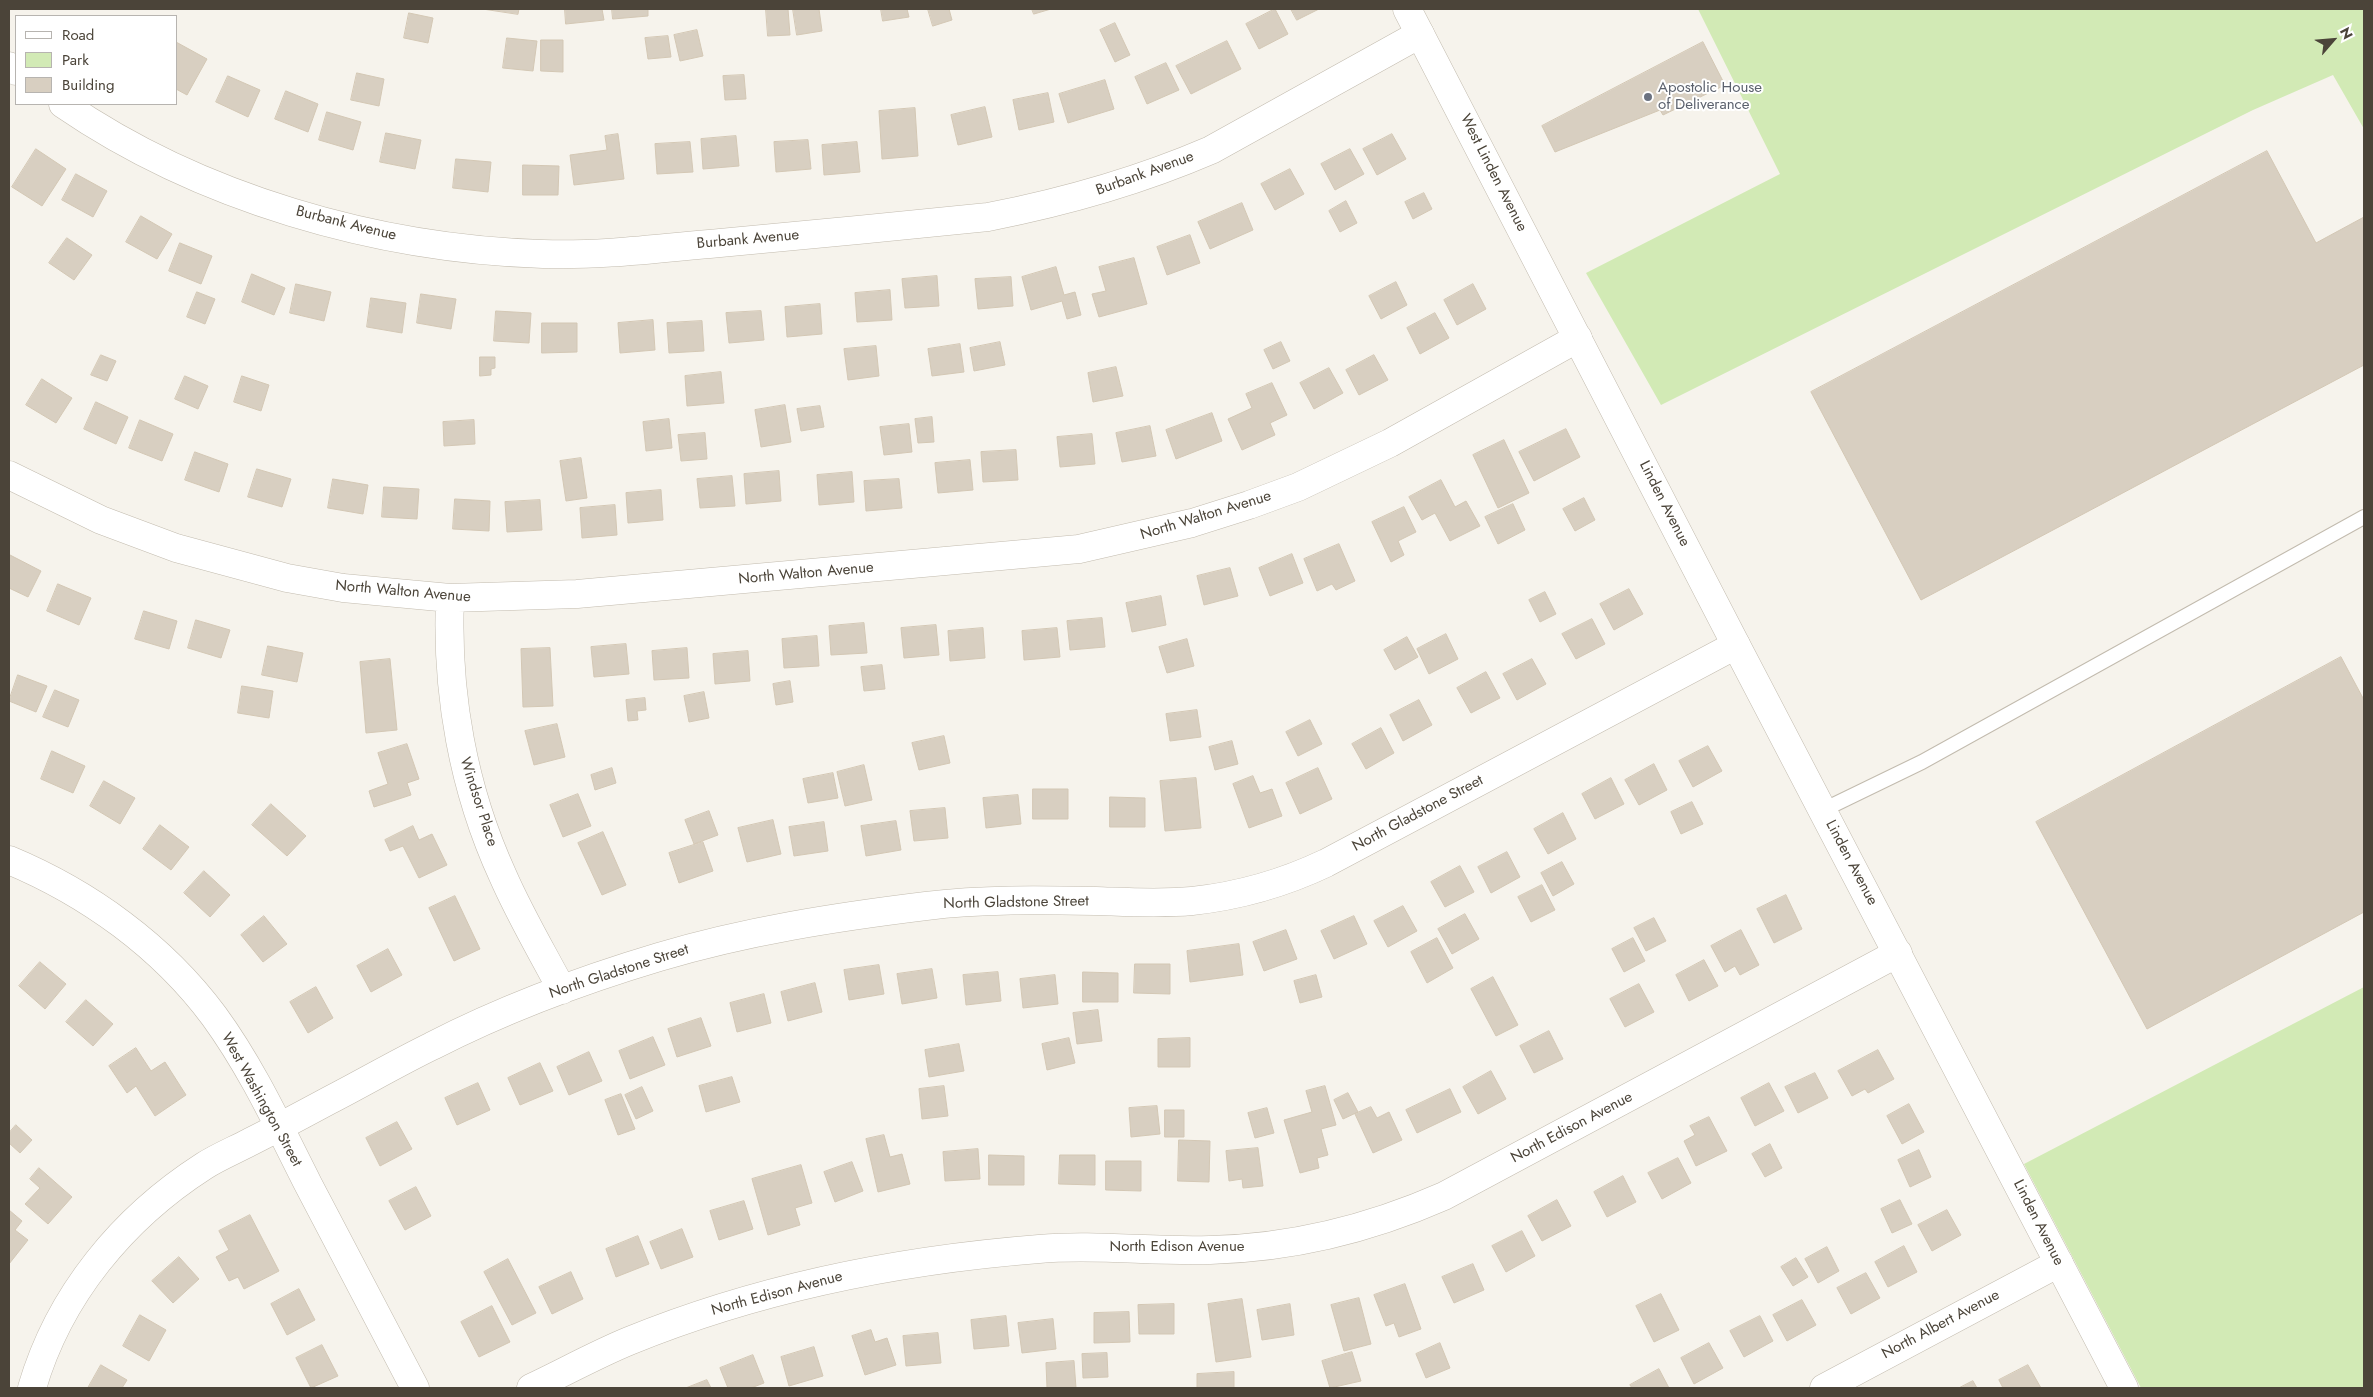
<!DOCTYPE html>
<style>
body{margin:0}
#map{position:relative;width:2373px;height:1397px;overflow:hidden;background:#f6f3ec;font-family:Jost,sans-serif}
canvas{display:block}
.frame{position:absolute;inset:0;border:10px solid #4b4439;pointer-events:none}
.legend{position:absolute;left:15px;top:15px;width:162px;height:90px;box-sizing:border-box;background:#fff;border:1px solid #b7b4b0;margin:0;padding:6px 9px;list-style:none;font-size:15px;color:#4b4439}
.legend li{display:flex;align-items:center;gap:10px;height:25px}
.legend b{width:25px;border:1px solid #b7b4b0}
.north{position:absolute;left:2308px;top:15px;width:50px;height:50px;-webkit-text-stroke:4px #fff;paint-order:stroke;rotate:63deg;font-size:14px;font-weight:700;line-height:20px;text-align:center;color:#4b4439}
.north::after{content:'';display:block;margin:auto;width:18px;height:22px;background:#4b4439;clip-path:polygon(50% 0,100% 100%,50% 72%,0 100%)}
</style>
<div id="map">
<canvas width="2373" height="1397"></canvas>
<div class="frame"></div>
<ul class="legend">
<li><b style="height:6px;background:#fff"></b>Road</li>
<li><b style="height:14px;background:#d2eab5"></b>Park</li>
<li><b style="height:14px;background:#d8cfc1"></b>Building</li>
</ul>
<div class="north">N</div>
</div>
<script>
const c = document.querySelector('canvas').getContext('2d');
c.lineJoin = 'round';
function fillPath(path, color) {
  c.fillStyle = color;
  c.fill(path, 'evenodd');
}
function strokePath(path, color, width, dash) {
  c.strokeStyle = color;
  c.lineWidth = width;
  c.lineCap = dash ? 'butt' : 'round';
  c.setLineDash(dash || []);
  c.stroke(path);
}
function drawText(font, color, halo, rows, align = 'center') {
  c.font = font + ' Jost,sans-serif';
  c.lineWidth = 4;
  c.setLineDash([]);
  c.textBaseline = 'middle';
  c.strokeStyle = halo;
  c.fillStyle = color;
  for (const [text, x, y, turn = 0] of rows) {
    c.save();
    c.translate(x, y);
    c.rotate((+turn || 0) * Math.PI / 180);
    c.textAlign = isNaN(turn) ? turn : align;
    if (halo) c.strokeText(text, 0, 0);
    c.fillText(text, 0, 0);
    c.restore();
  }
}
fillPath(new Path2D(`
 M1698 9H2364V129L2333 75 2253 110 1661 405 1586 273 1780 174Z
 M2364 987V1388H2141L2024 1164Z`), '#d2eab5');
const building = new Path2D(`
 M483 9H519L518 14Z
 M565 9H602L604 20 566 24Z
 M612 9H648V16L613 19Z
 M766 9H788L790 35 768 36Z
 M793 9H819L822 31 797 35Z
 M881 9H907L909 17 883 21Z
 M928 9H949L952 20 933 26Z
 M1032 9H1051L1034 14Z
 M1275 9 1288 34 1259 49 1246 24Z
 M1291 9H1319L1297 20Z
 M409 13 433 18 428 43 404 38Z
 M1115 23 1130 55 1115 62 1100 30Z
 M697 30 703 56 680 61 674 35Z
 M668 36 671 57 648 59 645 38Z
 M507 38 537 41 533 71 503 68Z
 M541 40H563V72L541 71Z
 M1227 41 1241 69 1191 94 1176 66Z
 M176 42 207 59 187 95 176 89Z
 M1703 42 1725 85 1663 115 1660 110 1555 152 1542 126Z
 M1166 63 1179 90 1147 104 1135 77Z
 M357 73 384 79 379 106 351 100Z
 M744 75 746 99 725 100 723 76Z
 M228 76 260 90 248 117 216 102Z
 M1105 80 1114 109 1068 123 1059 94Z
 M286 91 318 104 308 132 275 119Z
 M1048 93 1054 122 1019 130 1013 100Z
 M985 107 992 137 958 145 951 115Z
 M915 108 918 156 882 159 879 111Z
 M327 112 361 122 353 150 319 140Z
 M386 133 421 140 415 169 380 162Z
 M618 134 624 179 574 185 570 155 607 150 605 136Z
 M1392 134 1406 159 1377 175 1363 149Z
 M736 136 739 166 703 169 701 139Z
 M808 140 811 169 776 172 774 142Z
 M690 142 693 172 657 174 655 144Z
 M857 142 860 172 824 175 822 145Z
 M36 149 66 169 42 206 12 187Z
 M1350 149 1364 174 1335 190 1321 164Z
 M2267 151 2316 243 2364 217V365L1921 600 1811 392Z
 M456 159 491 162 488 192 453 188Z
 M523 165 559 166 558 195H523Z
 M1290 169 1304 194 1275 210 1261 184Z
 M76 174 107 191 93 217 62 200Z
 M1424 193 1432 209 1413 219 1405 202Z
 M1346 201 1357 223 1340 232 1329 211Z
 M1242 203 1253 230 1210 249 1198 222Z
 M141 216 172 234 157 259 126 242Z
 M1190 235 1200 263 1167 275 1157 247Z
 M67 238 92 255 74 280 49 263Z
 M180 243 212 256 201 284 169 271Z
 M1134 258 1147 304 1099 317 1092 294 1106 291 1099 267Z
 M1056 267 1064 295 1075 292 1081 315 1067 319 1062 301 1031 310 1022 277Z
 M252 274 285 288 274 315 242 302Z
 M937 276 939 306 905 308 902 279Z
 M1011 277 1013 306 978 309 975 279Z
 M1396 282 1407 305 1381 319 1369 296Z
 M296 284 331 292 324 321 290 313Z
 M1473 284 1486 309 1457 325 1444 300Z
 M890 290 892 320 857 322 855 293Z
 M197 292 215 299 205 324 187 317Z
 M421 294 456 299 451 329 417 323Z
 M371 298 406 303 402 333 367 327Z
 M820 304 822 334 787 337 785 307Z
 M496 311 531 313 529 343 494 341Z
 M761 311 764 340 729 343 726 313Z
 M1435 313 1449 338 1420 354 1407 328Z
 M653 320 655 350 620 353 618 323Z
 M702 321 704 351 669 353 667 323Z
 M542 323H577V352L542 353Z
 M1000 342 1005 365 974 371 970 348Z
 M1281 342 1290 361 1273 369 1264 350Z
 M960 344 964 372 932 376 928 349Z
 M876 346 879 376 848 380 844 349Z
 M101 355 116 361 107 381 91 375Z
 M1374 355 1388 380 1359 395 1346 370Z
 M480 357H495V368L491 369V375L480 376Z
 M1116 367 1123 396 1093 402 1088 373Z
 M1329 368 1343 393 1314 409 1300 383Z
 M721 372 724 403 687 406 685 376Z
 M185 376 208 386 198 409 175 399Z
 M242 376 269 385 261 411 234 402Z
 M42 379 72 398 56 423 26 405Z
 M1272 383 1287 415 1270 423 1275 435 1242 450 1228 419 1252 408 1246 394Z
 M96 402 128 417 116 444 84 429Z
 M785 405 791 442 761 447 755 410Z
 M820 406 824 427 801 431 797 409Z
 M1212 413 1222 441 1176 459 1166 430Z
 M932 417 934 442 918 443 915 419Z
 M669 419 672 448 646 451 643 422Z
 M140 420 173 434 162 461 129 448Z
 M474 420 475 444 444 446 443 422Z
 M909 424 912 452 884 455 880 427Z
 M1150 426 1156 456 1122 462 1116 433Z
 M1566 429 1580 457 1534 481 1519 452Z
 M705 433 707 459 681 461 678 435Z
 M1092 434 1095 464 1060 467 1057 437Z
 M1504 440 1529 493 1498 508 1473 455Z
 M1016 450 1018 480 983 482 981 452Z
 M195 452 228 464 219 492 185 480Z
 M581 458 587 498 566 501 560 461Z
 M970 460 973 490 938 493 935 463Z
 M257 469 291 479 282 507 248 497Z
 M779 471 781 501 746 504 744 474Z
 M852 472 854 502 819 505 817 475Z
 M732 476 735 506 700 508 697 479Z
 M333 479 368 485 363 514 328 508Z
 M899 479 902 508 866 511 864 481Z
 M1441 480 1455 507 1466 501 1480 526 1450 541 1435 513 1422 520 1409 497Z
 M384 487 419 489 417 519 382 517Z
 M661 490 663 520 628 523 626 493Z
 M1584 498 1595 520 1575 531 1563 509Z
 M455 499 490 501 489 531 453 529Z
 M540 500 542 530 507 532 505 502Z
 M1513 504 1525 530 1498 544 1485 517Z
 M615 505 617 535 582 538 580 508Z
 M1404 507 1416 532 1398 541 1404 555 1391 562 1372 522Z
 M1339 544 1355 581 1336 590 1332 584 1317 591 1304 559Z
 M1292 554 1303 583 1270 596 1259 568Z
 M10 555 41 571 28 597 9 588Z
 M1230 568 1238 596 1204 605 1197 576Z
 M58 584 91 598 79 625 47 611Z
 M1629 589 1643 614 1614 630 1600 604Z
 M1545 592 1556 614 1540 622 1529 600Z
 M1161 596 1166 625 1132 632 1126 603Z
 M144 611 177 621 169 649 135 639Z
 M1102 618 1105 647 1070 650 1067 621Z
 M1592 619 1605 644 1576 659 1562 634Z
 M196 620 230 630 221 658 188 648Z
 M864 623 867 653 831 655 829 626Z
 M936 625 939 655 904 658 901 628Z
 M983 628 985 658 950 661 948 631Z
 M1057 628 1060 657 1024 660 1022 631Z
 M1446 634 1458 659 1429 674 1417 649Z
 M817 636 819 666 784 668 782 639Z
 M1407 637 1418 657 1395 670 1384 650Z
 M1187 639 1194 666 1167 673 1159 647Z
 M626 644 629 674 594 677 591 647Z
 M268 646 303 653 297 682 262 675Z
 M550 648 553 706 523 707 521 649Z
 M687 648 689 678 654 680 652 651Z
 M748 651 750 681 715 684 713 654Z
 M2341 657 2364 700V912L2147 1029 2036 822Z
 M390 659 397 730 366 733 360 662Z
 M1532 659 1546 684 1517 700 1503 674Z
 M882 665 885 689 864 691 861 667Z
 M1486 672 1500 698 1471 713 1457 688Z
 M18 675 47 686 36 712 9 701Z
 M790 681 793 702 776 705 773 684Z
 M242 686 273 691 269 718 238 713Z
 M55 690 79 700 68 727 43 717Z
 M704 692 709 718 689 722 684 696Z
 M645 698 646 710 637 711 638 720 628 721 626 700Z
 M1419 700 1432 725 1403 741 1390 715Z
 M1197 710 1201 737 1170 741 1166 714Z
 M1310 720 1322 744 1298 756 1286 732Z
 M557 724 565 757 534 765 525 731Z
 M1381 728 1394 753 1366 769 1352 744Z
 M944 736 950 763 919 770 912 743Z
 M1232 741 1238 764 1215 770 1209 747Z
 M407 744 419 779 407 783 411 795 374 807 369 791 388 784 378 753Z
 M1708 746 1722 771 1693 787 1679 761Z
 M52 751 85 766 73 793 41 779Z
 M1654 764 1667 790 1639 805 1625 780Z
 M864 765 872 800 845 806 837 772Z
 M612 768 616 783 595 790 591 775Z
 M1318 768 1332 799 1300 814 1286 783Z
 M833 773 838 798 808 803 803 779Z
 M1253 776 1260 793 1272 789 1282 816 1249 828 1233 784Z
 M1196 778 1201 828 1165 831 1160 781Z
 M1611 778 1624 804 1595 819 1582 794Z
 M104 781 135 798 120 824 90 806Z
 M1033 789H1068V819H1033Z
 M578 794 591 826 563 837 550 805Z
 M1018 795 1021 824 986 828 983 798Z
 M1110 797 1145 798V827H1110Z
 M1692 802 1703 824 1681 834 1671 812Z
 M271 804 306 836 287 856 252 825Z
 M945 808 948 838 914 841 910 811Z
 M709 811 718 835 694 844 685 820Z
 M1563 813 1576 839 1548 854 1534 829Z
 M773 820 781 854 747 862 738 828Z
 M896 821 901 850 866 856 861 826Z
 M824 822 828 851 794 856 789 827Z
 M160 825 189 847 171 870 143 849Z
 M413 826 419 840 432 834 447 865 419 878 403 846 390 851 385 840Z
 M603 832 626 885 602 895 578 843Z
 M703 842 713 871 679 883 669 853Z
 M1507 852 1520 877 1491 893 1478 867Z
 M1562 862 1574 884 1553 896 1541 873Z
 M1460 866 1474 892 1445 907 1431 882Z
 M204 871 230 895 210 917 184 893Z
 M1542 885 1555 910 1531 922 1518 897Z
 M1786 895 1802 929 1774 943 1757 909Z
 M455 896 480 949 454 961 429 908Z
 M1403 906 1417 931 1388 947 1374 921Z
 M1465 914 1479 939 1452 954 1438 929Z
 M264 916 287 944 263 962 241 935Z
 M1354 916 1367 944 1334 959 1321 931Z
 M1654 918 1666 941 1646 951 1634 928Z
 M1286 930 1297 959 1264 971 1253 942Z
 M1741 930 1759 965 1740 975 1735 966 1725 972 1711 946Z
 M1437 938 1453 968 1427 983 1411 952Z
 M1633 938 1645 961 1624 972 1612 949Z
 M1239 944 1243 975 1190 982 1187 951Z
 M388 949 402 975 371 992 357 966Z
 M1704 960 1718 986 1689 1001 1676 975Z
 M40 962 66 984 45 1009 19 986Z
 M1135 964H1170V994L1134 993Z
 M879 965 884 994 849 1000 844 970Z
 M932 969 937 998 902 1004 897 974Z
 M998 972 1001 1001 966 1005 963 975Z
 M1083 972 1118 973V1002H1083Z
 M1055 975 1058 1004 1023 1008 1020 979Z
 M1316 975 1322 997 1300 1003 1294 981Z
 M1493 977 1518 1025 1496 1036 1471 989Z
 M815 983 822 1012 788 1021 781 992Z
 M1639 984 1654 1012 1625 1027 1610 999Z
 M316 987 333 1018 308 1033 290 1002Z
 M764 994 771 1023 737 1032 730 1003Z
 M86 1000 113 1024 93 1046 66 1022Z
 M1098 1010 1102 1041 1077 1044 1073 1013Z
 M701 1018 711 1046 677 1057 668 1029Z
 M1549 1031 1563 1059 1534 1073 1520 1046Z
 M653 1037 665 1065 630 1079 619 1051Z
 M1069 1038 1075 1063 1047 1070 1042 1044Z
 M1190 1038V1067H1158V1039Z
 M959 1044 964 1071 929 1077 925 1050Z
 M136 1048 151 1071 165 1062 186 1095 155 1116 136 1086 127 1093 109 1066Z
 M1878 1050 1894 1079 1868 1093 1865 1089 1852 1096 1838 1071Z
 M589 1052 602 1081 569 1095 557 1067Z
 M540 1063 553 1091 520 1105 508 1078Z
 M1491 1071 1506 1099 1478 1114 1463 1087Z
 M1815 1073 1828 1098 1798 1113 1785 1087Z
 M732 1077 740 1102 706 1112 699 1086Z
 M478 1083 490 1110 457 1125 445 1098Z
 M1769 1083 1784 1111 1755 1126 1741 1098Z
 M944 1086 948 1116 922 1119 919 1089Z
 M1325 1086 1336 1125 1321 1129 1328 1155 1317 1158 1319 1168 1300 1173 1284 1120 1312 1112 1306 1091Z
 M642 1087 653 1111 636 1119 625 1095Z
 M1450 1089 1461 1112 1417 1133 1406 1110Z
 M1348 1093 1358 1112 1343 1119 1334 1100Z
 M621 1094 635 1129 618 1135 605 1100Z
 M1909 1104 1924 1132 1902 1144 1887 1116Z
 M1157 1106 1160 1134 1131 1137 1129 1108Z
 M1371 1107 1377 1118 1389 1112 1402 1140 1373 1153 1355 1114Z
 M1267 1108 1274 1133 1255 1138 1248 1113Z
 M1165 1110H1184V1137H1165Z
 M1709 1117 1727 1151 1696 1166 1684 1141 1695 1135 1690 1126Z
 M397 1122 412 1149 380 1166 366 1138Z
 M16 1125 32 1140 20 1153 9 1143V1133Z
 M884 1135 890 1157 902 1154 910 1184 878 1192 866 1139Z
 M1179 1140 1210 1141 1209 1182 1178 1181Z
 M1770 1144 1782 1168 1765 1177 1752 1154Z
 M1258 1148 1263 1186 1243 1188 1242 1179 1229 1181 1226 1151Z
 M978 1149 980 1179 945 1181 943 1152Z
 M1919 1150 1931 1177 1910 1187 1898 1160Z
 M989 1155 1024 1156V1185H989Z
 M1060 1155H1095V1185L1059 1184Z
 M1678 1158 1691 1183 1662 1199 1648 1173Z
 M1106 1161H1141V1191L1106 1190Z
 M852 1162 863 1191 835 1202 824 1172Z
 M801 1165 812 1203 795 1208 800 1225 768 1235 752 1179Z
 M39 1168 72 1197 48 1224 25 1204 40 1188 30 1179Z
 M1623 1176 1636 1202 1607 1217 1594 1192Z
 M416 1187 431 1216 405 1230 389 1201Z
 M1557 1200 1571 1226 1542 1241 1528 1216Z
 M1900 1200 1912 1224 1892 1233 1881 1209Z
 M744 1201 753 1229 719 1240 710 1211Z
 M9 1210 22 1221 15 1230 28 1240 9 1264Z
 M1947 1210 1961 1235 1932 1251 1918 1225Z
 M250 1215 279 1271 244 1289 238 1277 229 1281 216 1257 229 1250 219 1231Z
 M682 1229 693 1257 661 1269 650 1242Z
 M1522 1231 1535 1256 1506 1272 1492 1246Z
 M638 1236 649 1264 616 1277 606 1249Z
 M1904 1246 1917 1272 1888 1287 1875 1262Z
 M1827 1247 1839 1271 1818 1283 1805 1259Z
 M179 1257 199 1279 173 1303 152 1281Z
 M1796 1258 1808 1277 1793 1286 1781 1267Z
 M508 1259 536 1313 512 1325 484 1272Z
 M1473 1264 1484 1290 1454 1303 1442 1277Z
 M571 1272 583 1299 552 1314 539 1287Z
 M1866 1273 1880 1298 1851 1314 1837 1288Z
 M1405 1284 1421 1329 1399 1337 1394 1323 1386 1326 1374 1295Z
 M299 1289 315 1320 287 1335 271 1304Z
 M1661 1294 1679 1330 1654 1342 1636 1306Z
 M1359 1298 1371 1344 1344 1351 1331 1305Z
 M1242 1299 1251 1357 1216 1362 1208 1304Z
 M1802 1300 1816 1325 1787 1341 1773 1315Z
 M1174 1304V1334H1139L1138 1305Z
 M1290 1304 1294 1335 1262 1340 1257 1310Z
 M492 1306 510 1342 479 1357 461 1322Z
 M1129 1312 1130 1342 1094 1343V1313Z
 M140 1315 166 1330 149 1361 123 1346Z
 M1006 1316 1009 1346 974 1349 971 1320Z
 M1760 1316 1773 1341 1744 1357 1730 1331Z
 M1053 1319 1056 1349 1022 1353 1018 1323Z
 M871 1330 875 1342 887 1338 896 1365 865 1375 852 1336Z
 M938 1333 941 1363 906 1366 903 1336Z
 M1440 1343 1450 1368 1426 1378 1416 1354Z
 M1709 1343 1723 1368 1694 1384 1681 1358Z
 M322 1345 338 1376 311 1388 296 1358Z
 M814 1347 823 1376 789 1386 781 1357Z
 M1352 1352 1361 1381 1330 1388 1322 1361Z
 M1107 1353 1108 1377 1083 1378 1082 1354Z
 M753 1355 764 1383 751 1388H728L720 1368Z
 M1074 1361 1076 1388H1047L1046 1363Z
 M101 1365 127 1380 122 1388H88Z
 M2028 1365 2041 1388H2003L1999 1380Z
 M1659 1369 1669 1388H1632L1630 1385Z
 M1234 1372V1388H1197V1374Z
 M707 1380 711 1388H686Z
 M1973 1381 1977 1388H1959Z`);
fillPath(building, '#d8cfc1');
strokePath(building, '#d3c7b4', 1);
const service = new Path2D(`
 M1823 810 1922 762 2364 517`);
const minor = new Path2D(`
 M9 66 16 71
 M63 104C200 198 377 249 543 254 602 256 661 248 720 243 809 235 899 226 988 217 1065 202 1139 181 1211 150L1420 34
 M9 475 101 520 176 548 287 578 343 588 450 598 577 594 1079 549 1192 523 1249 505 1298 487 1390 443 1578 338
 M450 598C446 693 463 789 503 876 520 915 542 952 562 990
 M32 1388C59 1295 123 1218 204 1166 218 1157 235 1150 250 1142 276 1129 302 1115 328 1101 363 1083 397 1063 432 1046 504 1009 582 980 659 957 746 931 836 917 926 906 982 899 1040 900 1096 901 1128 902 1160 904 1192 901 1238 896 1284 883 1326 863L1736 645
 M531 1388C563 1373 595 1355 629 1341 759 1288 899 1260 1039 1249 1096 1244 1153 1252 1210 1250 1291 1248 1369 1229 1444 1196L1898 953
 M1824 1388 2059 1263`);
const tertiary = new Path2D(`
 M1407 9 1736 645 2124 1388
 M9 860C88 893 162 946 214 1016 252 1068 279 1127 308 1184 344 1252 379 1320 415 1388`);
strokePath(service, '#c2bbae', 16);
strokePath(minor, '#c2bbae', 29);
strokePath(tertiary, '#c2bbae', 29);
strokePath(service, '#fff', 14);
strokePath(minor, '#fff', 28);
strokePath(tertiary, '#fff', 28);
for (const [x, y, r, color] of [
 [1648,97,5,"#6b7280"]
]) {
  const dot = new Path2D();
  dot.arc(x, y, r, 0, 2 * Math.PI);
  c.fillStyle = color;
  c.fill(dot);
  strokePath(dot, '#fff', 2);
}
drawText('15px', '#5b616d', '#fff', [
 ["Apostolic House",1658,88],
 ["of Deliverance",1658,105]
], 'left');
drawText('15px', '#4b4439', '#fff', [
 ["West Linden Avenue",1493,173,63],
 ["Burbank Avenue",1145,174,-20],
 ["Burbank Avenue",346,224,14],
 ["Burbank Avenue",748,240,-5],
 ["Linden Avenue",1664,504,63],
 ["North Walton Avenue",1206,516,-17],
 ["North Walton Avenue",806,574,-5],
 ["North Walton Avenue",403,592,5],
 ["Windsor Place",478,802,72],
 ["North Gladstone Street",1418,814,-28],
 ["Linden Avenue",1851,863,62],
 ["North Gladstone Street",1016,903,-1],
 ["North Gladstone Street",619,972,-18],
 ["West Washington Street",261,1100,61],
 ["North Edison Avenue",1572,1128,-28],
 ["Linden Avenue",2038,1223,63],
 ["North Edison Avenue",1177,1247],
 ["North Edison Avenue",777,1294,-15],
 ["North Albert Avenue",1941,1325,-28]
]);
</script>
